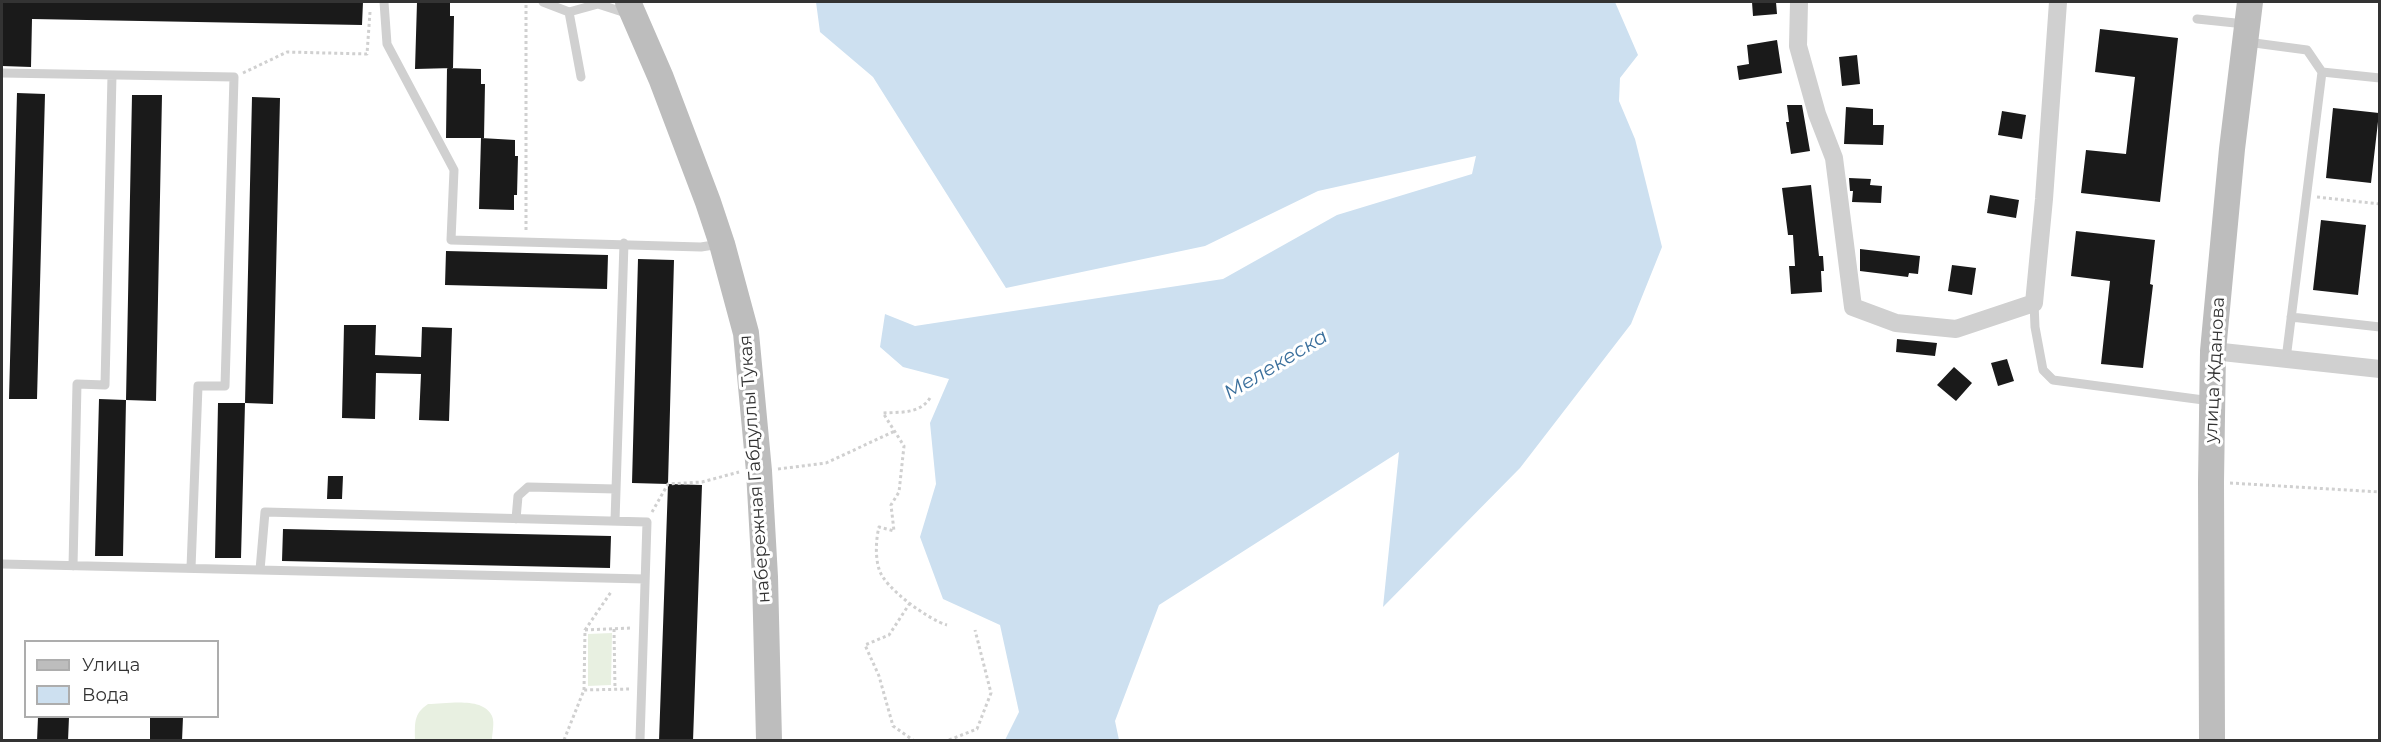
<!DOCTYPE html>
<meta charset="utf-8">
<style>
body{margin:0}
#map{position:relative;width:2381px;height:742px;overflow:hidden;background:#fff;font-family:Montserrat,sans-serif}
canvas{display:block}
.frame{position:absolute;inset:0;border:3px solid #333;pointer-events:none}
.legend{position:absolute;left:24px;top:640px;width:195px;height:78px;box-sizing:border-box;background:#fff;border:2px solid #adadad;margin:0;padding:8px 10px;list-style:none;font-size:18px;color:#333}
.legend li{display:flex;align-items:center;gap:12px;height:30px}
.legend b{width:30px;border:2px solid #adadad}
</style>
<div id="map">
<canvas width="2381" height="742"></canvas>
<div class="frame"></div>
<ul class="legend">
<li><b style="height:8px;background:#bdbdbd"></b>Улица</li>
<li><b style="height:16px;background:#cde0f0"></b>Вода</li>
</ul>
</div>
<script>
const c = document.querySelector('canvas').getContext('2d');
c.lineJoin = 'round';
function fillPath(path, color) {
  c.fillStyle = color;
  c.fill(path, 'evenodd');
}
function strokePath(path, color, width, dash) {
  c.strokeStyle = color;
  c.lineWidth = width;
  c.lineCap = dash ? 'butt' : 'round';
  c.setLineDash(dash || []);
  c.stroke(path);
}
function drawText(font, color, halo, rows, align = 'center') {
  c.font = font + ' Montserrat,sans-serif';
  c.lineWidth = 6;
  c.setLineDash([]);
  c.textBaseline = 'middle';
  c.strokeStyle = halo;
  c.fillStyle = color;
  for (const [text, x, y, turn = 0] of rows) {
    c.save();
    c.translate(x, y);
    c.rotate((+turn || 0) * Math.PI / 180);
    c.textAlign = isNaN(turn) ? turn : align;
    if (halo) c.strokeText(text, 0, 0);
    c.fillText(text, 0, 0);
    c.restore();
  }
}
fillPath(new Path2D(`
 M612 633 611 685 588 686V634Z
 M428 704C446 704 483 696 492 716 495 723 492 733 492 740H415C415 724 413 714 428 704Z`), '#e8f0e1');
fillPath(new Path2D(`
 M816 2H1615L1638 55 1620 78 1619 101 1635 139 1662 247 1631 324 1520 468 1383 607 1399 452 1159 605 1115 721 1119 740H1005L1019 712 1000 625 943 599 920 537 936 484 930 423 949 379 903 367 880 347 885 314 915 326 1223 279 1337 215 1472 174 1476 156 1318 191 1205 246 1006 288 873 77 820 32Z`), '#cde0f0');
fillPath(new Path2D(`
 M2 2H363L362 25 32 19 31 67 2 66Z
 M417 2H450V16H454L453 68 415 69Z
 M1752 2H1776L1777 14 1753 16Z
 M2100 29 2178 38 2160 202 2081 193 2086 150 2126 154 2135 77 2095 72Z
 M1777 40 1782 73 1739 80 1737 66 1749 64 1747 45Z
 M1857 55 1860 84 1842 86 1839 57Z
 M447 68 481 69V84H485L484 138H446Z
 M17 93 45 94 37 399H9Z
 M132 95H162L156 401 126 400Z
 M252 97 280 98 273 404 245 403Z
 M1787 105H1802L1810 151 1791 154 1786 122H1789Z
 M1846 107 1873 109V125H1884L1883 145 1844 144Z
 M2333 108 2379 113 2371 183 2326 178Z
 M2002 111 2026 115 2022 139 1998 135Z
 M481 138 515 140V156H518L517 195H514V210L479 209Z
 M1849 178 1871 179 1870 185 1882 186 1881 203 1852 202 1853 191H1850Z
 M1811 185 1819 256H1823L1824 271H1821L1822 292 1791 294 1789 266H1795L1793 235H1788L1782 188Z
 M1990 195 2019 200 2016 218 1987 213Z
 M2321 220 2366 225 2358 295 2313 290Z
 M2076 231 2155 240 2150 284 2153 285 2143 368 2101 364 2110 281 2071 276Z
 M1860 249 1920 256 1918 274 1909 273 1908 277 1860 271Z
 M446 251 608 255 607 289 445 285Z
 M638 259 674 260 668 484 632 483Z
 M1952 265 1976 268 1972 295 1948 291Z
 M344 325H376L375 355 421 357 422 327 452 328 449 421 419 420 421 374 376 373 375 419 342 418Z
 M1897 339 1937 343 1935 356 1896 352Z
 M2007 359 2014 381 1998 386 1991 363Z
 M1954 367 1972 383 1956 401 1937 385Z
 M99 399 126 400 123 556H95Z
 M218 403H245L241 558H215Z
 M328 476H343L342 499H327Z
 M668 484 702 485 693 741H659Z
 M283 529 611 536 610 568 282 561Z
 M38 717H69L68 741H37Z
 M150 717H183L182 741H150Z`), '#1a1a1a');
strokePath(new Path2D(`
 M243 73 287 52 367 54 370 12
 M2317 197 2380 204
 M526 230V2
 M930 398C920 414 900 412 883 413L904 446 899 492 891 505 894 531 879 527C876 539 875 556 879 569 884 588 929 620 947 625
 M778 469 826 463 895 431
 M2230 483 2380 492
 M652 512 668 484 702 482 739 472
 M910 603 889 635 865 645 879 676 893 726 913 740
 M614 629 615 689
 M585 630 631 628
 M584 690 585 630 611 592
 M564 740 584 690 629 689
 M949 740 977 729 991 693 975 630`), '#d0d0d0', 3, [3, 3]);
strokePath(new Path2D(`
 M384 2 387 44 454 170 451 240 701 247 720 244
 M543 2 569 12 598 4 629 14
 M569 12 581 77
 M2197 19 2245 24
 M2247 42 2307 50 2322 72 2286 359
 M2322 72 2380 78
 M2 73 234 77 225 386H198L191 568
 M2034 303 2035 327 2043 370 2053 380 2211 401
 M2291 317 2380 327
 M516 519 518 496 528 487 616 489
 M615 521 624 243
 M2 564 645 579
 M73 566 77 384 105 385 112 75
 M260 570 265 512 647 522 640 740`), '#d0d0d0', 9);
strokePath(new Path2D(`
 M1799 2 1798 46 1817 114 1834 158 1853 307 1896 323 1956 329 2034 303 2044 199 2058 2
 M2213 351 2380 369`), '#d0d0d0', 18);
strokePath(new Path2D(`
 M628 2 661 78 708 202 722 244 746 333 759 471 765 577 769 740
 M2212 740 2211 482 2213 351 2232 149 2250 2`), '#bdbdbd', 26);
drawText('18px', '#333', '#fff', [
 ["улица Жданова",2215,370,-87],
 ["набережная Габдуллы Тукая",755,469,-94]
]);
drawText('italic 20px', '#3a6f9c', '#fff', [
 ["Мелекеска",1276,365,-31]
]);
</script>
